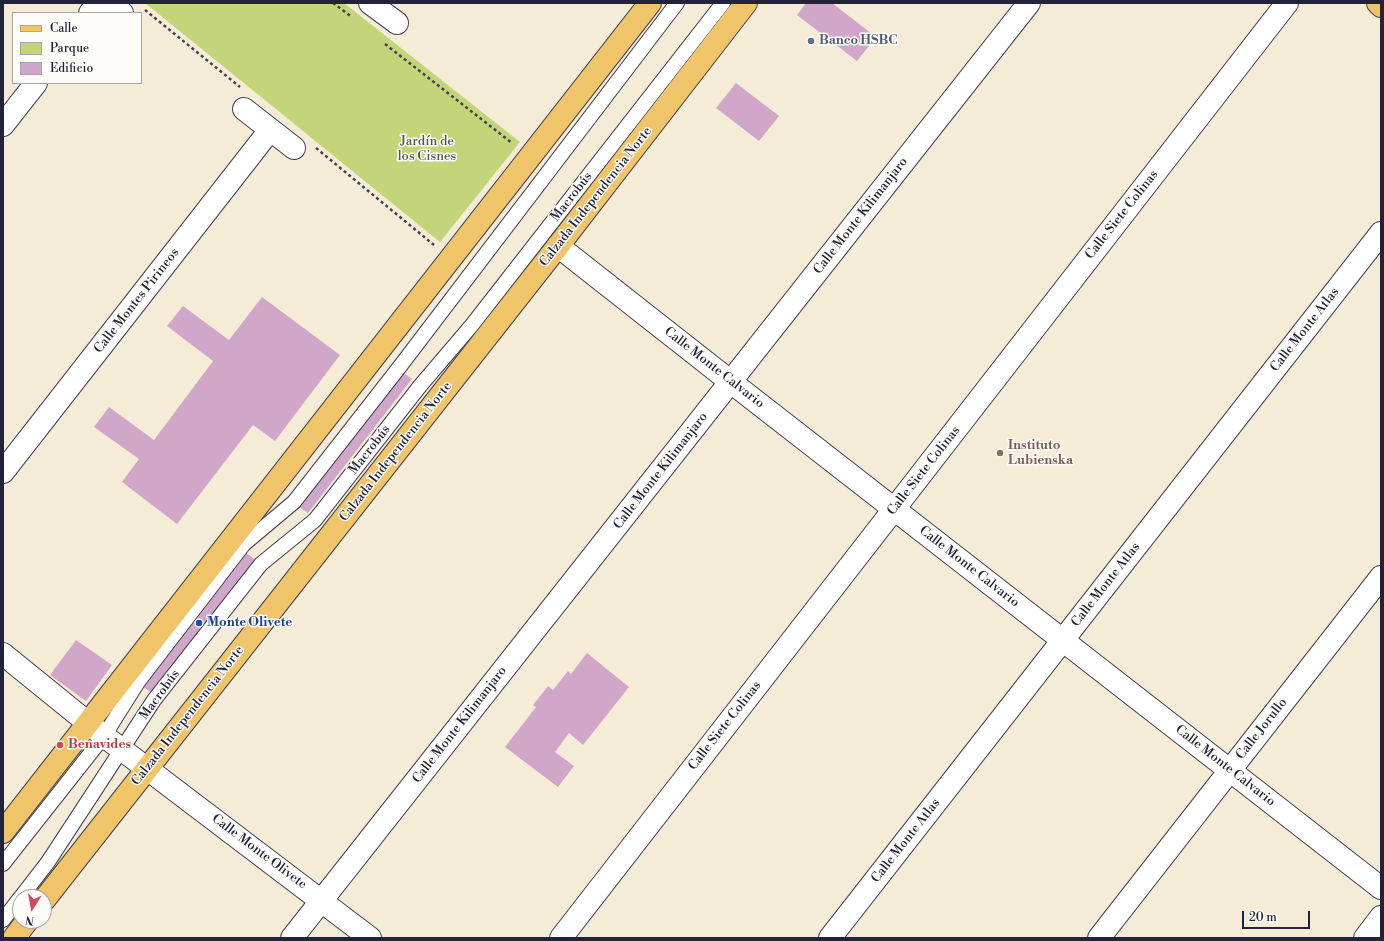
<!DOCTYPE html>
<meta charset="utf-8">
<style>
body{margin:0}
#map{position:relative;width:1384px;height:941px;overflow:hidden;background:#f5ecd8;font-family:"Libre Bodoni",serif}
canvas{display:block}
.frame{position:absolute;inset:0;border:4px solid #22223b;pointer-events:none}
.legend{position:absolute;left:12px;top:12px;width:130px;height:72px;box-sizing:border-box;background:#fdfcf7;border:1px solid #a5a5ac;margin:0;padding:5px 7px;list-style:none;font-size:12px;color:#22223b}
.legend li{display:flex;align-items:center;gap:8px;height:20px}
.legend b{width:20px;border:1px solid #a5a5ac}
.north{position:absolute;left:12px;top:889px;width:40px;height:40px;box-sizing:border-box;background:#fdfcf7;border:1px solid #a5a5ac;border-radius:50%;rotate:191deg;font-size:11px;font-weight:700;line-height:16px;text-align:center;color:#22223b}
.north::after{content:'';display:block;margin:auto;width:14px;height:18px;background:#d1495b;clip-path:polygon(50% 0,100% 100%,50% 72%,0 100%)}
.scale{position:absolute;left:1242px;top:911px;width:68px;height:18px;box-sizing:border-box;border:2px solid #22223b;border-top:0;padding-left:5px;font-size:12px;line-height:14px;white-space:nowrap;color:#22223b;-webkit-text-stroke:3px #fdfcf7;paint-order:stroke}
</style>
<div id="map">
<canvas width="1384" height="941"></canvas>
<div class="frame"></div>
<ul class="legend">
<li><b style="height:5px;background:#f0c469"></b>Calle</li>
<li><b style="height:11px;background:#c3d578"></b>Parque</li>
<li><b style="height:11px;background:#d0a7c8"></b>Edificio</li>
</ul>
<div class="north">N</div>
<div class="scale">20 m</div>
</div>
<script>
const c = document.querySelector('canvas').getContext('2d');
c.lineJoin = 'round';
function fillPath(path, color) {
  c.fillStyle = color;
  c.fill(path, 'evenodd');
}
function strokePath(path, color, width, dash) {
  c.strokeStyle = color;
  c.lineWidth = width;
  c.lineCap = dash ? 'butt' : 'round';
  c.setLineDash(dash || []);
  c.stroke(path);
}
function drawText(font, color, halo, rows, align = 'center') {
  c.font = font + ' "Libre Bodoni",serif';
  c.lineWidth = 3;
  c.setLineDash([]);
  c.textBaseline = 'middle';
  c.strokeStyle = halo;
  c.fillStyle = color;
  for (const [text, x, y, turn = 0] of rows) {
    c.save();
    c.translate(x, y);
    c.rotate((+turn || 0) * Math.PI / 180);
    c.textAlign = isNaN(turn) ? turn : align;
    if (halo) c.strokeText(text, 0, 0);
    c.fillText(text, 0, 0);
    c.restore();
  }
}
fillPath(new Path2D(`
 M145 3H344L520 142 440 242Z`), '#c3d578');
fillPath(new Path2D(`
 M806 3H832L876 37 857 61 797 15Z
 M736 83 779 116 759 141 716 108Z
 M262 297 340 355 275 441 253 425 177 524 122 482 139 459 94 427 109 407 154 440 213 361 167 326 183 306 229 340Z
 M401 371 412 379 308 513 296 505Z
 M245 552 257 561 152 693 142 686Z
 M76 640 112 665 86 701 50 675Z
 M587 653 629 687 583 745 569 733 555 752 574 766 558 787 505 747 536 707 533 705 548 686 553 690 568 671 571 674Z`), '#d0a7c8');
const service = new Path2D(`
 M3 864 104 736 138 682 244 544 294 502 398 369 677 3
 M21 897 48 862 154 700 261 564 315 520 420 386 472 325 723 3
 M3 920 20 898`);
const minor = new Path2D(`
 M109 3 122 13
 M370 3 397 23
 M90 13 98 3
 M244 109 294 148
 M3 125 36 83
 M558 246 731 382 1381 888
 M3 472 270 130
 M292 938 1029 3
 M561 938 1287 3
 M830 938 1381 233
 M1099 938 1381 577
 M1365 938 1381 917`);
const tertiary = new Path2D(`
 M3 654 104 736 370 938`);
const primary = new Path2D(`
 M1378 3 1381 6
 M3 832 650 3
 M44 900 558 246 746 3
 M14 938 27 921`);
strokePath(service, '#424053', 16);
strokePath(minor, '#424053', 24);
strokePath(tertiary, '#424053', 24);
strokePath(primary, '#424053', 24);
strokePath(new Path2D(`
 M333 3 352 17
 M145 10 240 87
 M385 44 512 143
 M316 148 434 245`), '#424053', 2.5, [3, 3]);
strokePath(service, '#fff', 14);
strokePath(minor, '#fff', 22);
strokePath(tertiary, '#fff', 22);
strokePath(primary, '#f0c469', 22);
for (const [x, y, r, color] of [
 [811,41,4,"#5c6f8a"],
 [1000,453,4,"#8d6e63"],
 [199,623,4,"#1a4fb4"],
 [60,745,4,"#e0444e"]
]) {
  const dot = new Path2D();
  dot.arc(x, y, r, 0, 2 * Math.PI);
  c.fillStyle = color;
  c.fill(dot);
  strokePath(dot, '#fdfcf7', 1.5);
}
drawText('bold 13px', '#4e5e75', '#fdfcf7', [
 ["Banco HSBC",819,41]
], 'left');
drawText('13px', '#52584d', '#fdfcf7', [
 ["Jardín de",427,142],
 ["los Cisnes",427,157]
]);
drawText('13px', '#22223b', '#fdfcf7', [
 ["Macrobús",572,197,-52],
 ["Calzada Independencia Norte",596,197,-52],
 ["Calle Siete Colinas",1122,215,-52],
 ["Calle Monte Kilimanjaro",861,216,-52],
 ["Calle Montes Pirineos",137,301,-52],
 ["Calle Monte Atlas",1305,330,-52],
 ["Calle Monte Calvario",714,368,38],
 ["Macrobús",370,450,-52],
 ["Calzada Independencia Norte",396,452,-52],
 ["Calle Monte Kilimanjaro",661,471,-52],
 ["Calle Siete Colinas",924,471,-52],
 ["Calle Monte Calvario",969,567,38],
 ["Calle Monte Atlas",1106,585,-52],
 ["Macrobús",160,695,-54],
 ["Calzada Independencia Norte",188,716,-52],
 ["Calle Monte Kilimanjaro",460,725,-52],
 ["Calle Siete Colinas",725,726,-52],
 ["Calle Jorullo",1262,729,-52],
 ["Calle Monte Calvario",1225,766,38],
 ["Calle Monte Atlas",906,841,-52],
 ["Calle Monte Olivete",259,852,37]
]);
drawText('bold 13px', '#785e54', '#fdfcf7', [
 ["Instituto",1008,446],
 ["Lubienska",1008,461]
], 'left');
drawText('bold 13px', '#164399', '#fdfcf7', [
 ["Monte Olivete",207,623]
], 'left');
drawText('bold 13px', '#be3a42', '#fdfcf7', [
 ["Benavides",68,745]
], 'left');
</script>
